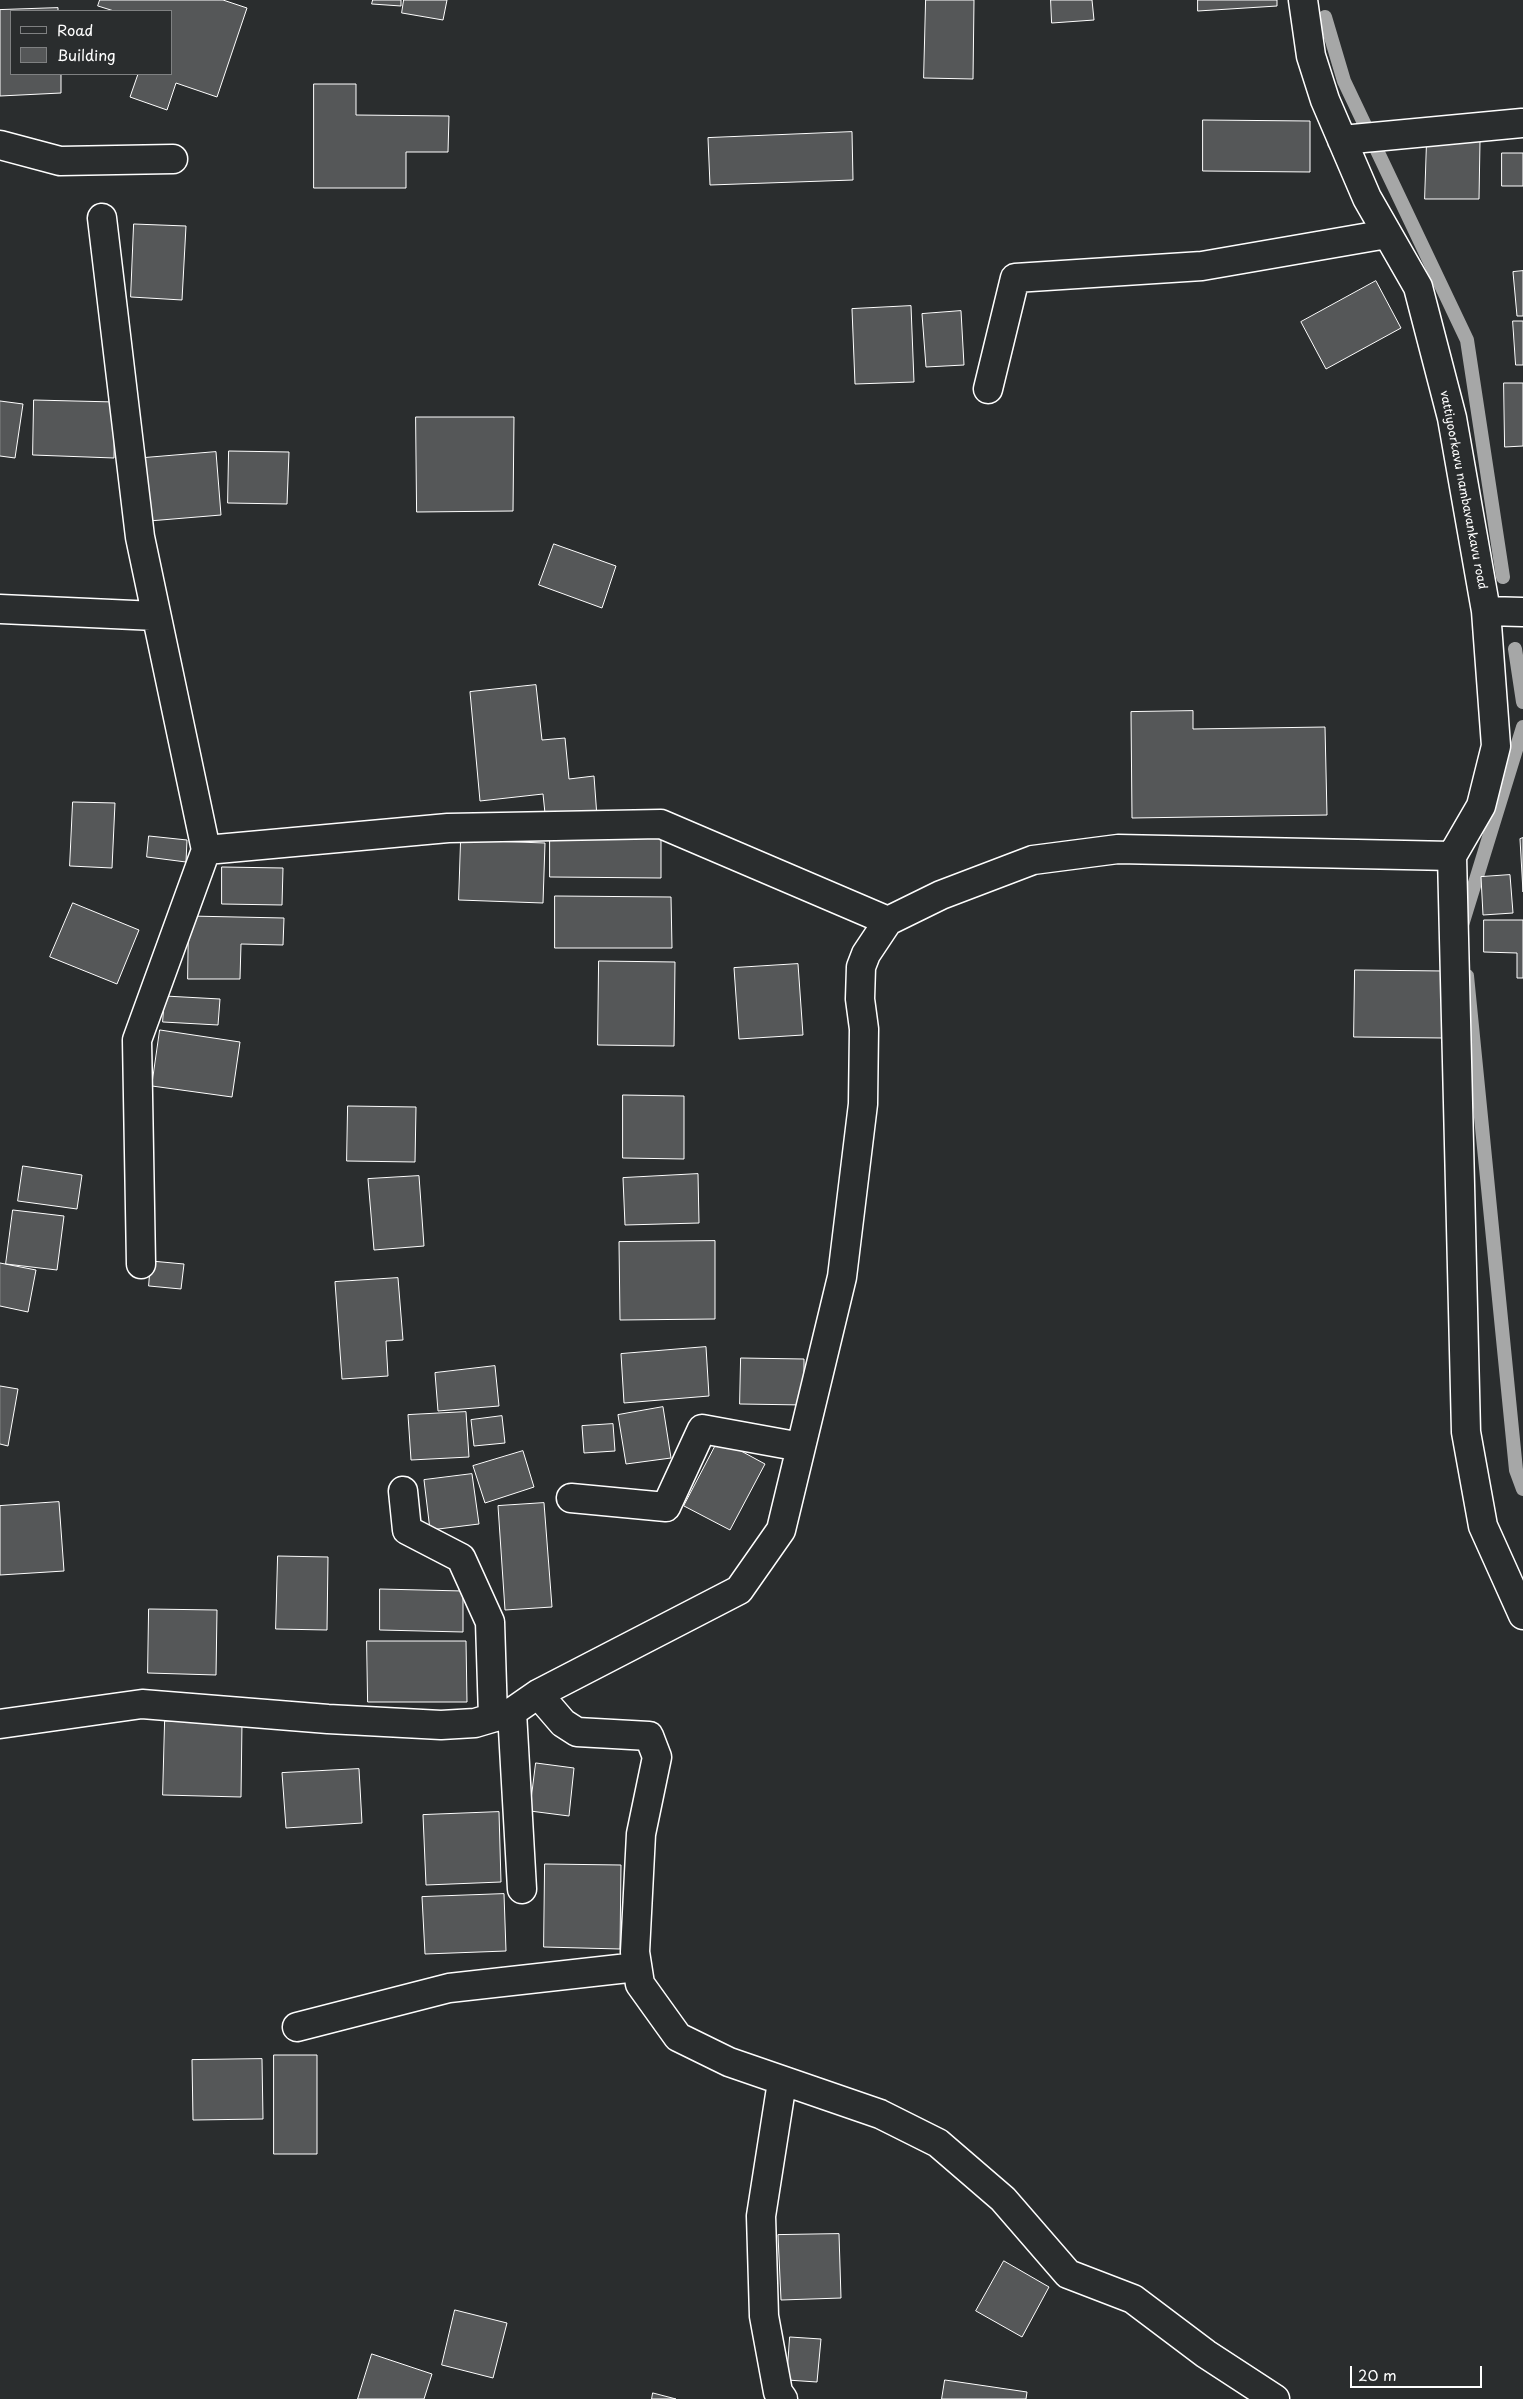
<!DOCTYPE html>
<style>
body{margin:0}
#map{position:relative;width:1523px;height:2399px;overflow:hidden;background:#2a2d2e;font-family:"Playpen Sans",sans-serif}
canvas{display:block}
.legend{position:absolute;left:10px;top:10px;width:162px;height:65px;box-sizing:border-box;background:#2a2d2e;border:1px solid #7f8182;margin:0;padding:6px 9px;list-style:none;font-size:15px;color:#fff}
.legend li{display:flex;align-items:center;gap:10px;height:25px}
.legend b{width:25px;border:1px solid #7f8182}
.scale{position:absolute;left:1350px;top:2366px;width:132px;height:22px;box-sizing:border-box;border:2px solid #fff;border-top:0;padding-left:6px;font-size:15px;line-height:18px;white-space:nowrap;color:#fff;-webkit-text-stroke:4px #2a2d2e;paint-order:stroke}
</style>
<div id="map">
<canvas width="1523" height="2399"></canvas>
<ul class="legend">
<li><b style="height:6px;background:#2a2d2e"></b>Road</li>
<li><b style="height:14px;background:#555758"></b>Building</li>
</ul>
<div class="scale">20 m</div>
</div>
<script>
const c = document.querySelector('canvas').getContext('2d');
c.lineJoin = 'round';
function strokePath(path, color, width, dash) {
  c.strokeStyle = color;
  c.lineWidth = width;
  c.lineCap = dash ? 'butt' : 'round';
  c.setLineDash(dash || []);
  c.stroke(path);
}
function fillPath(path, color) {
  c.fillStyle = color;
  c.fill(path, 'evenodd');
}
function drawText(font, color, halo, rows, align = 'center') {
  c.font = font + ' "Playpen Sans",sans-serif';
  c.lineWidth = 4;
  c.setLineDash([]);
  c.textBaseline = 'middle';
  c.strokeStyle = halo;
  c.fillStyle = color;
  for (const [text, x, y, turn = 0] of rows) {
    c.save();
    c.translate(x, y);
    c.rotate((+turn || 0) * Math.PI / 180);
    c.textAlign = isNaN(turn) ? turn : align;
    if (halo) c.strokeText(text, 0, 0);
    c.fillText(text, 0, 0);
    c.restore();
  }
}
strokePath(new Path2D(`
 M1325 17 1344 81 1467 340 1503 577
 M1515 649 1523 702
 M1462 925 1523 727
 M1467 976 1516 1470 1523 1489`), '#a6a7a7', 14);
const building = new Path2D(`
 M100 0H223L247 8 217 97 176 83 167 110 130 97 138 74H171V11H114L98 6Z
 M373 0H401V6L372 4Z
 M404 0H447L443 20 402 13Z
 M926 0H974L973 79 924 78Z
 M1051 0H1092L1094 20 1052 23Z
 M1198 0H1277V6L1198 11Z
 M58 8V11H11V74H61V93L0 96V10Z
 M314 84H356V115L449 116 448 152H406V188H314Z
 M1203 120 1310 121V172L1203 171Z
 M852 132 853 180 710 185 708 138Z
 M1427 140 1480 141 1479 199H1425Z
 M1502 153H1523V186H1502Z
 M134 224 186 226 182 300 131 297Z
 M1523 271V316H1517L1513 272Z
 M1376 281 1401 328 1326 369 1301 322Z
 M911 306 914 382 855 384 852 309Z
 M961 311 964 365 926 367 922 314Z
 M1513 321H1523V365H1516Z
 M1504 383H1523V446L1505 447Z
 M34 400 115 402 114 458 33 455Z
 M0 401 23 404 15 458 0 456Z
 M416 417H514L513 511 417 512Z
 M229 451 289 452 287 504 228 503Z
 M216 452 221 515 149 521 144 458Z
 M554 544 616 566 602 608 539 585Z
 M536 685 542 740 565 738 569 779 594 776 597 817 546 823 543 794 480 801 470 692Z
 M1193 711V729L1325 727 1327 815 1132 818 1131 712Z
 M73 802 115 803 112 868 70 866Z
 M149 836 187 840 186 862 147 857Z
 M550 838H661V878L550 877Z
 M1523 838V892L1520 839Z
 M461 840 545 843 543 903 459 900Z
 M222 867 283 868 282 905 222 904Z
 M1510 875 1513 913 1483 915 1481 877Z
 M555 896 671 897 672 948H555Z
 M73 903 139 930 117 984 50 957Z
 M189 916 284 918 283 945 241 944 240 979H188Z
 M1484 920H1523V978H1517V953L1484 952Z
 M599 961 675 962 674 1046 598 1045Z
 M798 964 803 1035 739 1039 734 968Z
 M1355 970 1445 971 1444 1038 1354 1037Z
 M165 996 220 999 218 1025 163 1022Z
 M160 1030 240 1042 232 1097 152 1086Z
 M623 1095 684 1096V1159L623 1158Z
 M348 1106 416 1107 415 1162 347 1161Z
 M23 1166 82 1175 77 1209 18 1201Z
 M698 1174 699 1223 625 1225 623 1178Z
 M419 1176 424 1246 374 1250 368 1179Z
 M13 1210 64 1216 57 1270 6 1264Z
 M715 1241V1319L620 1320 619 1242Z
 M151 1261 184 1264 181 1289 149 1286Z
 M0 1263 36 1270 28 1312 0 1306Z
 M398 1278 403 1340 386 1341 388 1376 342 1379 335 1282Z
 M706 1347 709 1396 624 1403 621 1354Z
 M741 1358 804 1359V1405L740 1404Z
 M495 1366 499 1406 438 1411 435 1373Z
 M0 1386 18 1389 8 1446 0 1444Z
 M663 1407 671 1458 626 1464 618 1415Z
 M466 1412 469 1457 411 1460 408 1415Z
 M502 1416 505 1443 474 1446 471 1420Z
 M613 1424 615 1451 584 1453 582 1426Z
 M719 1439 765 1464 730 1530 684 1506Z
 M523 1451 534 1487 485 1503 473 1466Z
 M472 1474 479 1524 430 1530 424 1480Z
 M59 1502 64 1571 0 1575V1506Z
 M544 1503 552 1607 505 1610 498 1506Z
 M278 1556 328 1557 327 1630 276 1629Z
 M380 1589 463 1591V1632L380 1630Z
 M149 1609 217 1610 216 1675 148 1673Z
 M367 1641H466L467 1702H368Z
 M165 1721 242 1722 241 1797 163 1795Z
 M536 1763 574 1768 569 1816 530 1811Z
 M359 1769 362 1823 286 1828 282 1773Z
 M499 1812 501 1882 426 1885 423 1815Z
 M545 1864 621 1865 620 1949 544 1947Z
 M504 1894 506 1951 425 1954 422 1897Z
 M274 2055H317V2154H274Z
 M262 2059 263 2119 193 2120 192 2060Z
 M839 2234 841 2298 781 2300 778 2235Z
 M1004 2261 1049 2287 1022 2337 976 2311Z
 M455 2310 507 2323 493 2378 442 2365Z
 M790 2337 821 2339 817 2382 787 2380Z
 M372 2354 432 2374 424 2399H358Z
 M945 2380 1027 2392 1026 2399H942Z
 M653 2393 676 2399H652Z`);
fillPath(building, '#555758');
strokePath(building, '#fff', 1);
const minor = new Path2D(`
 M1303 0 1311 56 1325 100 1367 198 1418 287 1452 418 1486 611 1523 612
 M1342 140 1522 123
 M0 145 60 161 173 159
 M102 218 140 537 206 850 448 828 661 824 888 921
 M988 389 1015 278 1202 266 1387 234
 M0 609 156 616
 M1486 611 1496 746 1481 806 1452 856 1466 1432 1483 1526 1523 1615
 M141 1264 137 1040 206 850
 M403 1491 407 1530 461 1558 490 1622 493 1717
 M571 1498 666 1507 702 1429 801 1447
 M538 1694 563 1723 577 1732 649 1736 657 1757 641 1834 635 1952 640 1984 678 2037 729 2062 880 2114 938 2143 1003 2199 1068 2274 1133 2299 1206 2354 1275 2399
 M512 1712 522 1889
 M0 1724 142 1704 328 1719 441 1725 475 1723 512 1712 538 1694 739 1590 781 1530 842 1277 863 1104 864 1029 860 999 861 967 866 954 888 921 941 895 1033 860 1118 849 1452 856
 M297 2027 449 1988 637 1967
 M782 2082 761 2216 764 2316 778 2392 783 2399`);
strokePath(minor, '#fff', 31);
strokePath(minor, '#2a2d2e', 28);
drawText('12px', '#fff', '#2a2d2e', [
 ["vattiyoorkavu nambavankavu road",1463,490,79]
]);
</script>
